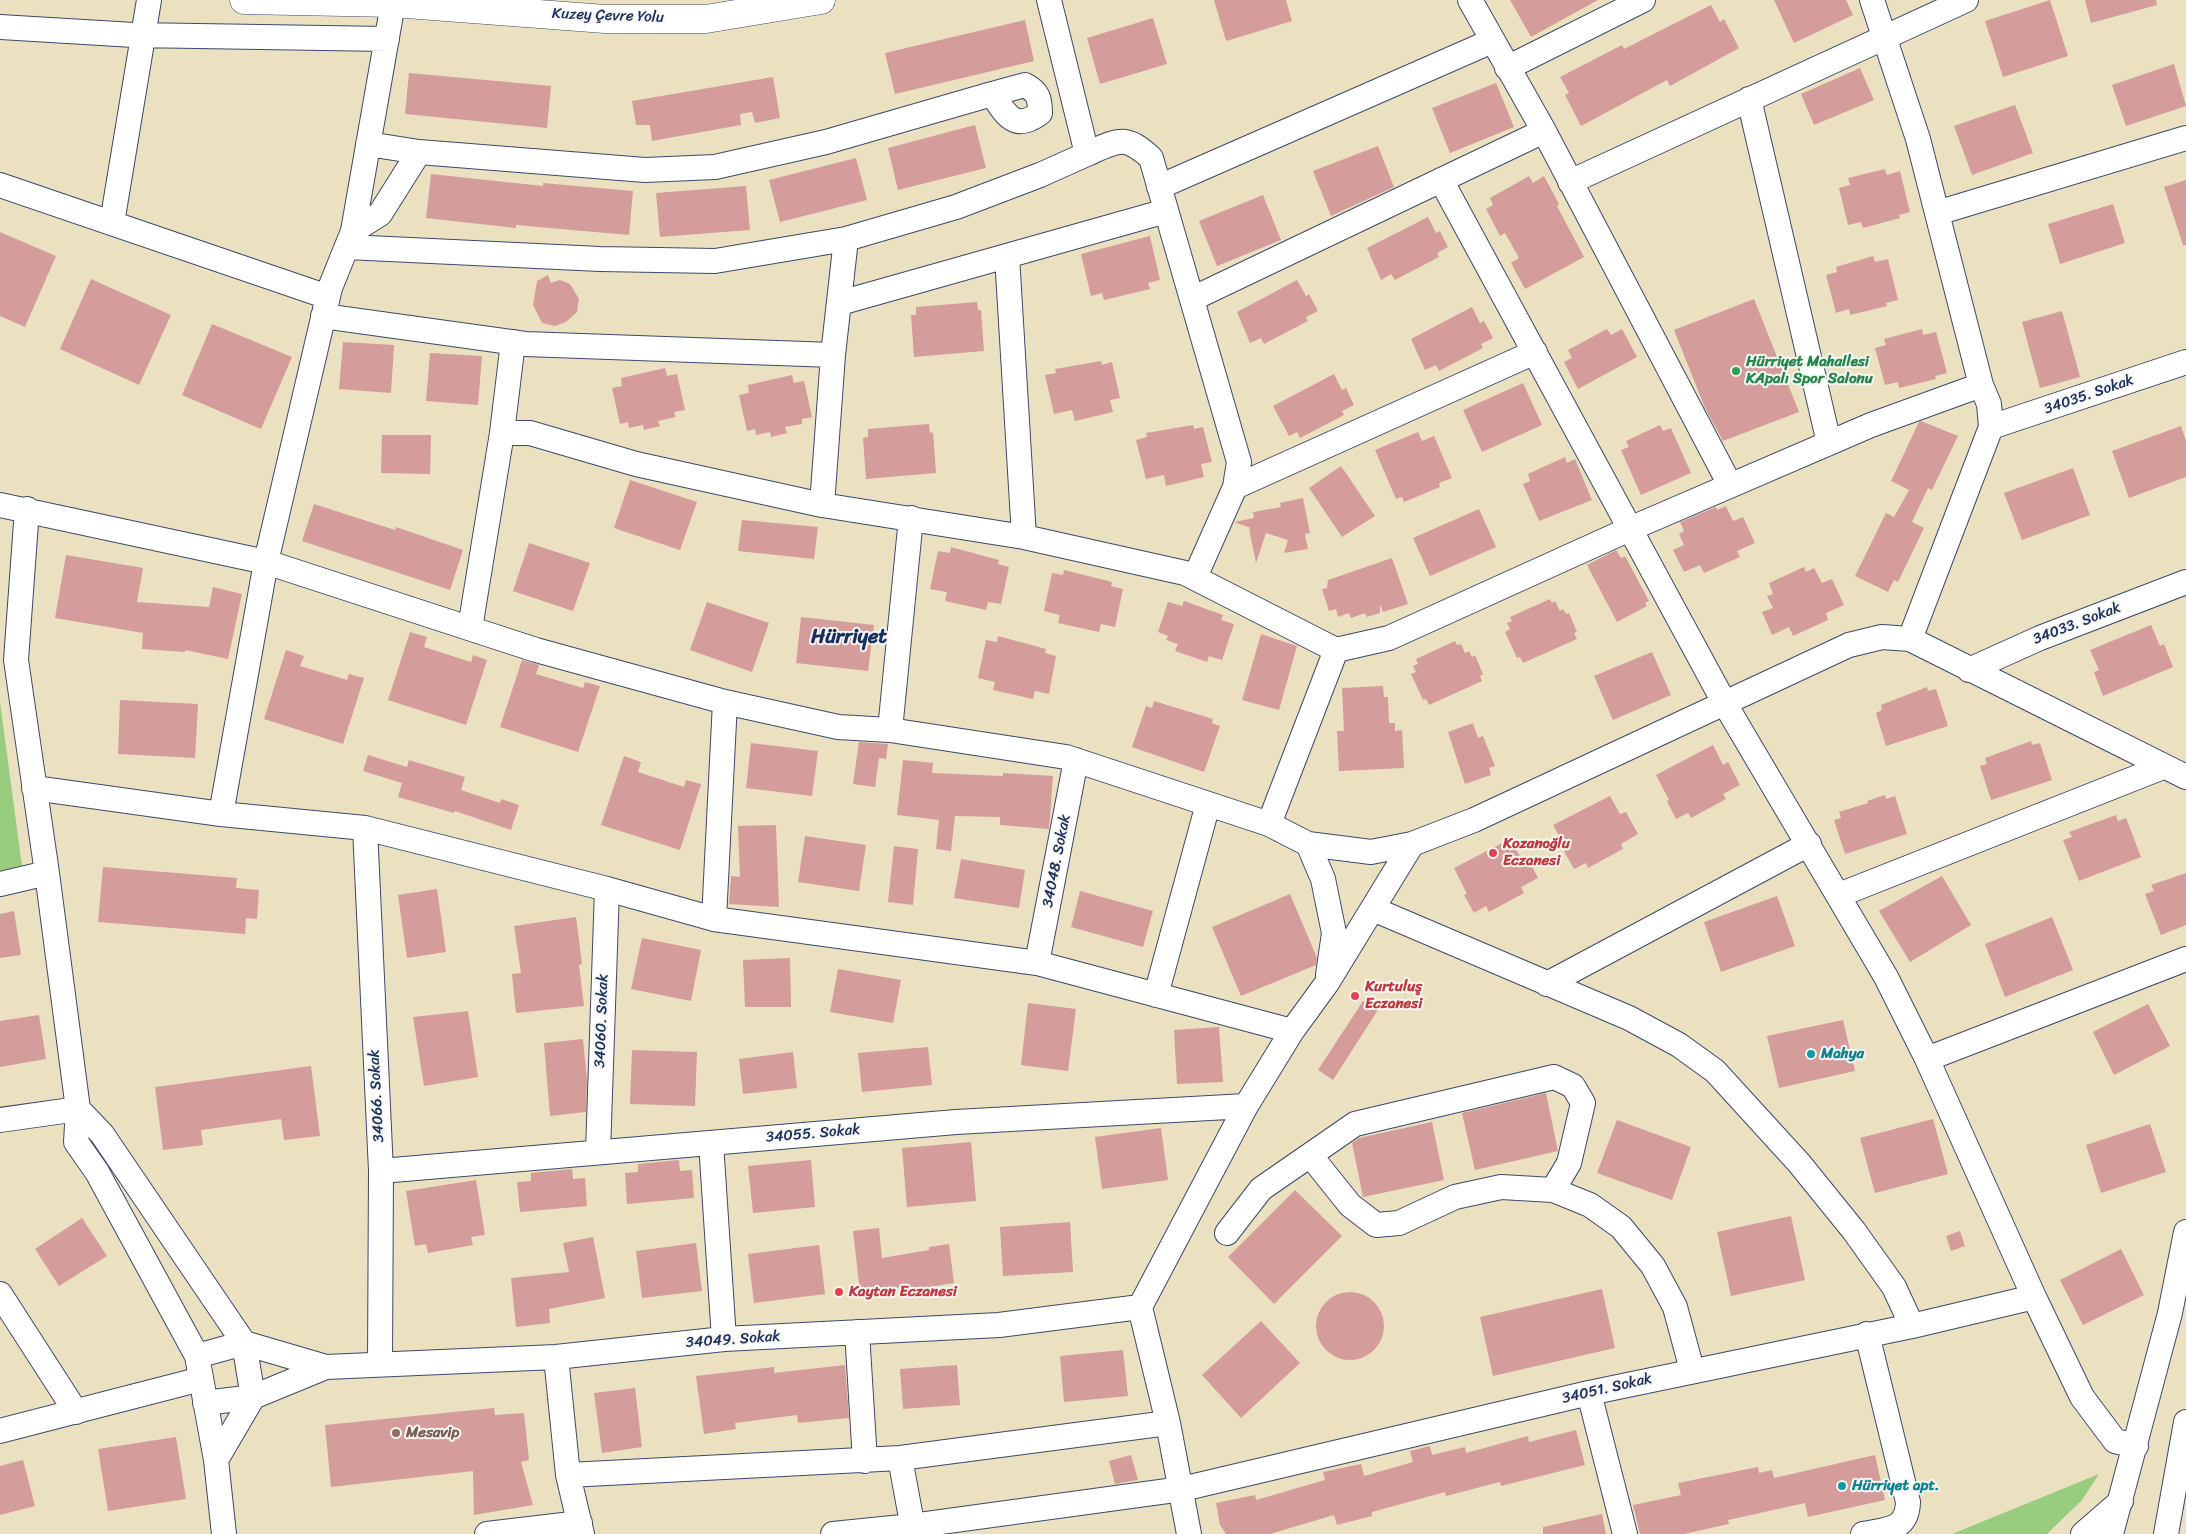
<!DOCTYPE html>
<meta charset="utf-8">
<style>
body{margin:0}
canvas{display:block;background:#ebe1c1}
</style>
<canvas width="2186" height="1534"></canvas>
<script>
const c = document.querySelector('canvas').getContext('2d');
c.lineJoin = 'round';
function fillPath(path, color) {
  c.fillStyle = color;
  c.fill(path, 'evenodd');
}
function strokePath(path, color, width, dash) {
  c.strokeStyle = color;
  c.lineWidth = width;
  c.lineCap = dash ? 'butt' : 'round';
  c.setLineDash(dash || []);
  c.stroke(path);
}
function drawText(font, color, halo, rows, align = 'center') {
  c.font = font + ' Sriracha,sans-serif';
  c.lineWidth = 4;
  c.setLineDash([]);
  c.textBaseline = 'middle';
  c.strokeStyle = halo;
  c.fillStyle = color;
  for (const [text, x, y, turn = 0] of rows) {
    c.save();
    c.translate(x, y);
    c.rotate((+turn || 0) * Math.PI / 180);
    c.textAlign = isNaN(turn) ? turn : align;
    if (halo) c.strokeText(text, 0, 0);
    c.fillText(text, 0, 0);
    c.restore();
  }
}
fillPath(new Path2D(`
 M0 702 22 866 0 871Z
 M2099 1474 2082 1500 2047 1534H1952Z`), '#98cc7e');
fillPath(new Path2D(`
 M1214 0H1286L1292 21 1226 41Z
 M1510 0H1598L1531 37Z
 M1774 0H1846L1853 15 1794 43Z
 M2050 0 2068 56 2003 77 1985 21Z
 M2085 0H2156L2157 5 2091 23Z
 M1711 5 1720 22 1724 19 1739 48 1670 86 1667 80 1581 126 1565 95 1569 93 1560 77 1622 45 1624 49Z
 M1153 18 1167 64 1100 84 1087 38Z
 M1025 20 1034 61 895 94 885 53Z
 M2174 64 2186 106 2126 126 2112 85Z
 M1860 68 1874 100 1814 125 1801 94Z
 M409 73 551 86 547 128 405 114Z
 M773 77 780 118 755 123 752 112 740 114 741 125 652 141 650 125H636L632 101Z
 M1496 83 1514 127 1450 153 1432 108Z
 M2015 105 2033 153 1972 175 1954 126Z
 M975 125 986 168 898 190 888 148Z
 M1378 146 1394 187 1331 216 1313 171Z
 M856 158 867 200 780 222 769 180Z
 M1885 169 1887 175 1900 171 1910 212 1899 215 1900 218 1863 228 1861 222 1848 225 1839 188 1850 185 1848 178Z
 M431 174 543 186V183L633 191 629 235 516 225V228L426 218Z
 M1529 176 1533 183 1544 176 1559 204 1557 206 1584 257 1525 289 1511 263 1519 258 1505 233 1500 236 1486 209 1493 205 1490 198Z
 M2186 180V245H2183L2164 187Z
 M746 186 750 230 660 237 656 193Z
 M1263 195 1281 240 1217 266 1199 221Z
 M2113 204 2125 243 2060 264 2048 224Z
 M1428 217 1436 233 1440 231 1448 247 1437 253 1439 257 1395 280 1391 274 1381 280 1367 248Z
 M0 232 56 256 25 327 0 316Z
 M1150 236 1160 280 1148 283 1150 289 1104 300 1102 293 1091 296 1081 254Z
 M1873 256 1875 262 1888 259 1898 300 1886 303 1887 306 1850 315 1849 309 1836 313 1826 275 1837 272 1836 267Z
 M548 275 551 283 560 280 570 284 579 299 577 312 566 322 555 326 542 323 533 305 537 281Z
 M91 279 171 315 139 385 60 349Z
 M1297 280 1306 296 1309 294 1318 311 1306 317 1308 321 1264 344 1261 338 1250 343 1237 312Z
 M1754 299 1799 412 1723 441 1705 408 1674 330Z
 M977 302 978 310H981L984 351 914 357 911 315H916V307Z
 M1472 307 1480 323 1484 321 1493 338 1481 344 1483 348 1439 371 1436 365 1425 370 1411 339Z
 M2062 311 2080 377 2040 388 2022 322Z
 M212 324 292 357 261 429 182 395Z
 M1607 329 1611 335 1622 329 1637 357 1578 389 1564 362 1572 358 1568 350Z
 M1922 329 1923 335 1936 332 1947 373 1935 376 1936 379 1899 388 1898 382 1885 385 1875 348 1886 345 1884 339Z
 M343 342 394 345 391 393 339 389Z
 M430 353 482 356 478 405 426 401Z
 M1101 361 1102 365 1112 362 1120 398 1110 400 1113 412 1075 421 1072 410 1054 414 1045 375 1056 373 1055 369Z
 M665 368 667 376 677 374 685 410 674 412 676 417 658 421 660 426 644 430 643 425 629 428 628 422 620 424 612 388 622 386 621 378Z
 M1334 374 1342 390 1346 388 1354 405 1342 411 1344 415 1300 438 1297 432 1289 436 1273 406Z
 M792 375 794 383 804 381 812 417 802 419V424L785 427 787 433 771 437 770 432 756 435 755 429 747 431 739 395 749 393 748 385Z
 M1523 383 1542 425 1482 452 1463 410Z
 M1921 421 1958 436 1932 490 1928 488 1912 522 1924 528 1898 582 1894 580 1888 592 1855 576 1886 513 1894 517 1909 490 1891 481 1919 422Z
 M929 424 930 433 933 432 936 473 866 479 863 438 868 437V429Z
 M1193 425 1194 429 1203 427 1212 462 1201 464 1204 477 1166 486 1164 475 1146 479 1136 440 1147 437 1146 433Z
 M1660 425 1663 431 1671 428 1691 473 1641 495 1621 450 1629 447 1626 441Z
 M2181 426 2186 441V477L2129 498 2112 451Z
 M1418 432 1422 441 1434 436 1452 478 1439 483 1440 487 1404 502 1402 497 1396 499 1375 450Z
 M382 435H431L430 474 381 473Z
 M1565 457 1567 463 1575 459 1592 500 1539 521 1523 484 1530 481 1528 474Z
 M1341 466 1375 516 1342 537 1309 488Z
 M2073 468 2090 515 2022 540 2004 493Z
 M630 480 697 502 680 550 614 528Z
 M1303 498 1310 533 1305 534 1308 549 1284 553 1288 540 1266 533 1256 563 1249 529 1251 528 1234 522 1254 518 1253 512 1281 507 1280 503Z
 M314 504 395 530 396 527 463 550 450 590 302 541Z
 M1726 506 1733 521 1743 517 1755 543 1737 551 1740 557 1704 573 1700 565 1684 572 1673 550 1684 545 1679 534 1684 531 1680 522 1716 507 1717 510Z
 M1479 509 1496 547 1430 576 1413 538Z
 M742 520 818 527 814 559 738 551Z
 M529 543 590 563 573 611 513 591Z
 M951 547 999 560 998 564 1009 567 1001 604 988 602 986 610 945 601 947 592 930 589 938 551 950 553Z
 M1616 550 1621 558 1625 556 1649 601 1645 603 1647 606 1617 622 1587 565Z
 M66 555 143 568 137 602 209 607 213 587 242 594 228 659 185 650V652L142 649 143 633 55 618Z
 M1392 558 1408 604 1383 612 1380 604V613L1367 617 1365 613 1351 618 1349 613 1338 617 1336 609 1329 611 1322 589 1327 588 1328 580Z
 M1804 567 1806 572 1814 568 1822 583 1832 579 1844 605 1826 613 1828 620 1793 636 1789 627 1772 635 1762 612 1773 608 1767 596 1773 594 1769 583Z
 M1064 570 1112 582 1111 586 1123 589 1115 627 1101 624 1099 632 1058 623 1060 615 1044 611 1052 573 1063 575Z
 M1550 599 1552 603 1555 601 1560 611 1563 609 1566 614 1569 613 1577 632 1574 633 1577 639 1523 663 1520 657 1517 658 1505 632 1510 629 1507 623 1512 621 1510 617Z
 M1184 601 1223 615 1221 620 1234 624 1222 660 1209 656 1207 662 1175 651 1178 644 1166 640 1168 636 1158 632 1168 602 1182 606Z
 M707 602 769 623 752 672 690 650Z
 M801 617 874 625 868 671 796 663Z
 M2151 625 2160 646 2164 644 2173 667 2103 696 2094 672 2099 670 2090 650Z
 M410 632 427 637 424 647 471 662 473 655 487 660 466 725 388 700Z
 M1261 634 1297 646 1279 710 1242 700Z
 M998 636 1046 649 1045 653 1056 656 1049 694 1035 691 1033 699 993 690 995 682 978 678 986 640 997 642Z
 M1455 641 1457 645 1461 644 1465 653 1469 651 1472 657 1475 655 1483 674 1480 676 1482 681 1429 705 1426 699 1423 700 1411 674 1416 672 1413 666 1418 664 1416 659Z
 M286 650 304 656 300 666 347 680 349 674 364 678 343 744 264 719Z
 M1652 652 1671 695 1613 720 1594 676Z
 M522 660 539 665 536 674 583 688 585 682 600 686 578 752 500 727Z
 M1383 686 1384 697H1388L1389 723H1395V731L1402 730 1404 768 1339 771 1337 731H1344L1342 688Z
 M1927 687 1928 691 1936 689 1948 726 1886 746 1876 713 1882 710 1881 705Z
 M120 700 198 704 195 758 118 754Z
 M1154 701 1213 719 1212 723 1220 726 1204 772 1132 747 1146 706 1152 708Z
 M1473 723 1478 738 1483 736 1495 766 1489 768 1491 775 1465 784 1448 732Z
 M2031 741 2032 745 2040 743 2052 780 1991 800 1980 766 1987 764 1985 758Z
 M859 742 888 744 886 759 879 758 875 787 853 784Z
 M751 743 818 751 812 796 746 788Z
 M1713 745 1723 765 1728 762 1740 785 1723 794 1726 799 1691 818 1688 813 1676 819 1667 801 1669 800 1656 775Z
 M368 755 407 767 409 760 465 777 461 790 500 803 501 799 519 805 511 830 455 811 454 813 398 797 402 783 363 771Z
 M624 756 641 762 638 772 684 787 686 780 701 784 680 850 601 825Z
 M903 760 933 763 932 773 1003 776V773L1053 776 1049 829 1000 825V817L955 816 951 851 936 849 939 820 897 815Z
 M1885 795 1886 799 1895 796 1907 834 1845 854 1834 820 1841 818 1839 812 1868 803 1867 801Z
 M1610 796 1620 814 1626 812 1638 834 1621 844 1623 849 1588 868 1586 863 1574 869 1564 851 1567 850 1553 825Z
 M2116 815 2118 821 2126 818 2141 857 2079 881 2063 840 2072 837 2069 832Z
 M776 825 779 907 729 904 731 876 740 877 738 826Z
 M805 836 866 845 859 891 798 882Z
 M1510 839 1521 858 1526 855 1538 878 1521 887 1524 893 1489 912 1486 906 1474 913 1464 895 1467 894 1454 868Z
 M894 846 918 849 913 905 888 902Z
 M961 859 1025 870 1019 908 954 898Z
 M103 867 237 878 236 888 259 890 257 919 246 918 245 934 98 922Z
 M2186 873V925L2161 935 2145 894 2154 891 2151 885Z
 M1942 876 1971 925 1910 962 1879 911Z
 M437 889 446 952 407 958 398 895Z
 M1080 891 1153 911 1143 947 1071 927Z
 M1290 894 1317 958 1316 965 1241 996 1212 927Z
 M1777 896 1795 946 1721 972 1704 922Z
 M14 911 21 955 0 958V914Z
 M576 917 582 964 579 965 584 1006 516 1013 512 974 521 973 514 926Z
 M2052 917 2073 970 2005 997 1985 944Z
 M642 938 701 950 691 1001 631 989Z
 M790 958 791 1007H745L743 960Z
 M838 969 901 980 893 1023 830 1012Z
 M1363 1001 1378 1010 1333 1080 1318 1070Z
 M1028 1003 1076 1009 1068 1071 1021 1065Z
 M2148 1004 2170 1046 2114 1075 2093 1032Z
 M468 1011 478 1077 424 1086 413 1017Z
 M39 1015 46 1059 0 1067V1021Z
 M1843 1020 1855 1071 1779 1088 1767 1036Z
 M1219 1027 1223 1082 1177 1084 1174 1030Z
 M583 1039 587 1080 586 1112 550 1116 544 1043Z
 M928 1047 932 1085 862 1092 858 1053Z
 M632 1050 697 1052 695 1106 630 1104Z
 M793 1052 797 1088 743 1094 739 1059Z
 M311 1066 320 1136 284 1140 281 1119 201 1130 203 1145 163 1150 155 1087Z
 M1546 1093 1558 1151 1475 1170 1462 1113Z
 M1933 1119 1948 1174 1875 1193 1860 1138Z
 M1617 1120 1691 1147 1672 1200 1597 1173Z
 M1432 1122 1444 1180 1363 1197 1352 1143 1359 1138Z
 M2150 1124 2166 1172 2101 1193 2086 1145Z
 M1161 1128 1168 1180 1102 1189 1095 1137Z
 M971 1142 976 1201 907 1207 902 1148Z
 M679 1160 680 1171 692 1170 694 1198 627 1204 625 1173 638 1172V1164Z
 M811 1160 815 1207 753 1213 748 1166Z
 M572 1169 573 1179 585 1178 587 1206 520 1212 517 1182 531 1181V1173Z
 M476 1180 485 1235 471 1237 473 1245 428 1253 426 1244 415 1246 406 1191Z
 M1295 1190 1342 1236 1274 1304 1228 1257Z
 M1791 1216 1805 1280 1731 1296 1717 1232Z
 M82 1218 107 1256 59 1286 35 1249Z
 M1070 1222 1073 1272 1003 1276 1000 1227Z
 M879 1228 882 1258 929 1250V1247L949 1244 954 1283 929 1287 930 1293 903 1297 902 1287 860 1292 853 1231Z
 M1960 1231 1965 1246 1951 1251 1946 1236Z
 M593 1237 605 1298 549 1309 550 1323 516 1327 511 1278 569 1272 563 1243Z
 M696 1243 702 1291 642 1298 636 1251Z
 M819 1245 825 1294 754 1303 748 1254Z
 M2121 1249 2144 1295 2083 1325 2060 1280Z
 M1602 1289 1615 1348 1493 1376 1480 1317Z
 M1316 1326a34 34 0 1 1 68 0a34 34 0 1 1-68 0Z
 M1261 1321 1300 1363 1241 1418 1202 1375Z
 M1123 1350 1128 1396 1064 1402 1060 1356Z
 M845 1365 849 1418 798 1423 797 1415 735 1423 736 1429 704 1434 696 1376 774 1367V1373Z
 M957 1365 960 1405 903 1409 900 1369Z
 M635 1388 642 1447 602 1453 594 1393Z
 M494 1408 495 1415 524 1413 529 1460 521 1462 533 1505 474 1515 473 1471 331 1487 325 1425Z
 M1576 1430 1585 1465 1501 1486 1500 1482 1446 1496 1445 1492 1372 1512V1516L1337 1525 1334 1515 1270 1534H1226L1220 1525 1216 1503 1255 1495 1256 1500 1325 1480 1323 1472 1361 1464 1364 1476 1413 1462 1410 1451 1430 1446 1432 1455 1465 1447 1466 1453 1528 1436 1529 1442Z
 M176 1437 186 1499 108 1511 98 1449Z
 M1131 1455 1138 1480 1115 1484 1109 1461Z
 M1875 1455 1885 1500 1808 1517 1805 1503 1728 1520 1729 1524 1684 1534H1640L1633 1505 1681 1495 1678 1483 1758 1467 1759 1473 1772 1470 1774 1478Z
 M23 1460 35 1506 0 1515V1466Z
 M1602 1514 1606 1534H1543V1527Z`), '#d49c9b');
const minor = new Path2D(`
 M1049 0 1087 154C1118 140 1125 134 1151 158L1239 462 1235 487 1195 577
 M1470 0 1544 131 1730 485
 M1872 0 1918 139 1981 385 1989 404 1991 427 1910 639
 M0 27 134 35 387 39
 M1507 68 1643 0
 M1025 85C1038 92 1040 98 1040 113 1015 132 1006 115 992 94Z
 M1749 99 1829 443
 M368 144 419 152 645 170 715 167 826 142 992 94
 M1441 180 1725 704 1886 977 1927 1059 2034 1297 2082 1397 2115 1441 2136 1446
 M1570 182 1966 0
 M0 185 328 297
 M1159 187 1492 41
 M1937 213 2186 138
 M112 223 149 0
 M353 231 380 214 419 152
 M347 247 600 259 715 261 846 239 956 207 1040 175 1087 154
 M1007 256 1024 537
 M1192 299 1544 131
 M840 303 1166 211
 M323 316 525 344 833 355
 M1991 427 2186 362
 M502 433 513 342
 M1235 487 1535 352
 M0 505 266 562 536 650 725 702 838 727 890 730 1066 757 1269 824 1308 844 1371 852 1412 844 1474 820 1849 645 1882 637 1910 639 2186 777
 M822 505 833 355 846 239
 M27 509 16 660 47 873 78 1109 76 1142 97 1172 197 1356 216 1460 224 1534
 M470 628 502 433H530L636 464 822 505 1024 537 1185 573 1336 650
 M1969 670 2040 638 2186 582
 M890 730 911 518
 M34 788 221 814 365 828 607 889 714 919 1037 963 1292 1031
 M221 814 266 562 330 288 353 231 393 3
 M1269 824 1336 650 1389 638 1632 528 1871 425 1981 385
 M365 828 381 1171 380 1363
 M1308 844 1323 879 1334 933 1328 975
 M0 884 47 873
 M1839 895 2163 767
 M1373 909 1629 1018 1679 1045 1715 1071 1799 1163 1854 1231 1894 1287 1912 1326
 M714 919 725 702
 M1037 963 1076 760
 M1547 984 1809 844
 M1156 995 1208 804
 M1927 1059 2186 959
 M78 1109 102 1134 244 1343 253 1397 216 1460
 M0 1120 78 1109
 M711 1143 724 1339
 M598 1152 607 889
 M1310 1155 1350 1205 1376 1225 1399 1223 1455 1197 1501 1187 1553 1190 1590 1205 1621 1227 1653 1266 1675 1307 1692 1370
 M381 1171 956 1122 1246 1106
 M1227 1233 1261 1189 1355 1124 1554 1077 1573 1086 1583 1103 1569 1163 1553 1190
 M0 1294 76 1412
 M857 1332 865 1461
 M197 1356 244 1343 326 1367
 M556 1357 568 1475 582 1534
 M1589 1393 1625 1534
 M205 1403 253 1397 326 1367 556 1357 724 1339 999 1325 1140 1307
 M0 1431 201 1379
 M900 1458 914 1534
 M568 1475 900 1458 1168 1423
 M487 1534 580 1523
 M833 1534 912 1526 1182 1489 1589 1393 1912 1326 2034 1297
 M1189 1534 1168 1423 1140 1307 1246 1106 1292 1031 1327 983 1412 844
 M1863 1534C1887 1529 1907 1531 1908 1502L1867 1334
 M2083 1534 2121 1501
 M2111 1534 2170 1313 2186 1232
 M2166 1534 2186 1422`);
const major = new Path2D(`
 M244 0 393 3 605 19H706L821 0`);
strokePath(minor, '#3a4a6d', 26);
strokePath(major, '#3a4a6d', 29);
strokePath(minor, '#fff', 24);
strokePath(major, '#fff', 28);
for (const [x, y, r, color] of [
 [1736,371,5,"#2e9e5b"],
 [1493,853,5,"#e0444e"],
 [1355,996,5,"#e0444e"],
 [1811,1054,5,"#0f9aa8"],
 [839,1292,5,"#e0444e"],
 [396,1433,5,"#8d6e63"],
 [1842,1486,5,"#0f9aa8"]
]) {
  const dot = new Path2D();
  dot.arc(x, y, r, 0, 2 * Math.PI);
  c.fillStyle = color;
  c.fill(dot);
  strokePath(dot, '#f6f6f2', 2);
}
drawText('15px', '#1b2f5e', '#f6f6f2', [
 ["Kuzey Çevre Yolu",608,16,2],
 ["34035. Sokak",2089,395,-19],
 ["34033. Sokak",2077,624,-21],
 ["34048. Sokak",1057,861,-79],
 ["34060. Sokak",602,1021,-88],
 ["34066. Sokak",377,1096,-93],
 ["34055. Sokak",813,1134,-5],
 ["34049. Sokak",733,1340,-4],
 ["34051. Sokak",1607,1389,-13]
]);
drawText('bold 15px', '#27864d', '#f6f6f2', [
 ["Hürriyet Mahallesi",1746,362],
 ["KApalı Spor Salonu",1746,379]
], 'left');
drawText('bold 15px', '#be3a42', '#f6f6f2', [
 ["Kozanoğlu",1503,844],
 ["Eczanesi",1503,861],
 ["Kurtuluş",1365,987],
 ["Eczanesi",1365,1004],
 ["Kaytan Eczanesi",849,1292]
], 'left');
drawText('bold 15px', '#0d838f', '#f6f6f2', [
 ["Mahya",1821,1054],
 ["Hürriyet apt.",1852,1486]
], 'left');
drawText('bold 15px', '#785e54', '#f6f6f2', [
 ["Mesavip",406,1433]
], 'left');
drawText('bold 20px', '#1b2f5e', '#f6f6f2', [
 ["Hürriyet",849,638]
]);
</script>
